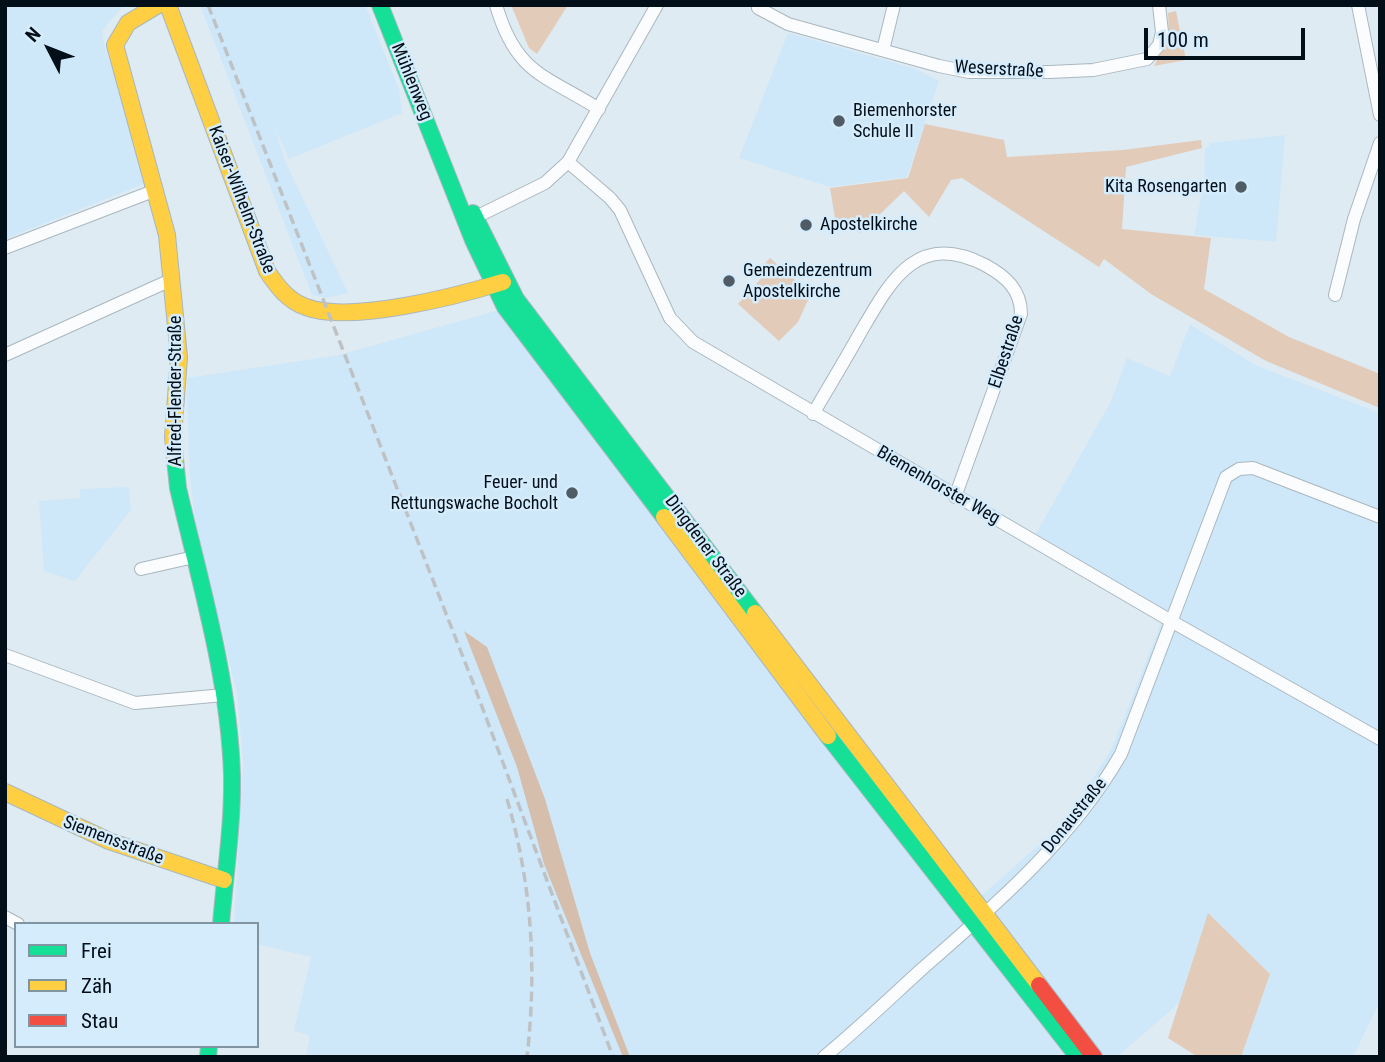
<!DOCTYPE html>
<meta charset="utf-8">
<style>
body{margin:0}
#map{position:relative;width:1385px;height:1062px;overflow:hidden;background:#deebf3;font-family:"Roboto Condensed",sans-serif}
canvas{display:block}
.frame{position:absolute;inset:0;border:7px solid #030f18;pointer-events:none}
.legend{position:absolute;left:14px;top:922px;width:245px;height:126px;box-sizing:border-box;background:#d5ecfc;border:2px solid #8194a1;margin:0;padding:9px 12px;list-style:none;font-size:21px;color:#030f18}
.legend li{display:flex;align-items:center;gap:14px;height:35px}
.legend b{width:35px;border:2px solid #8194a1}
.north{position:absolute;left:14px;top:14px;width:70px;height:70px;-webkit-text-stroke:5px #d5ecfc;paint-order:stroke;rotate:312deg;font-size:19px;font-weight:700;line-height:28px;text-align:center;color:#030f18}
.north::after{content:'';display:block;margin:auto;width:24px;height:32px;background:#030f18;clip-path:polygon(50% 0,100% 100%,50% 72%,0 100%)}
.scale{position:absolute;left:1144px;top:28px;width:161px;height:32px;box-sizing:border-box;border:4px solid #030f18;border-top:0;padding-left:9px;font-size:21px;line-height:24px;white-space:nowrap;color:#030f18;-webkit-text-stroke:5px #d5ecfc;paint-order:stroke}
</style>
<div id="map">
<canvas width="1385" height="1062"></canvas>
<div class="frame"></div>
<ul class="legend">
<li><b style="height:9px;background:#16e098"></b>Frei</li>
<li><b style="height:9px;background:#ffcf43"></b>Zäh</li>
<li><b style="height:9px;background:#f24e42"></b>Stau</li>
</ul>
<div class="north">N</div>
<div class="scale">100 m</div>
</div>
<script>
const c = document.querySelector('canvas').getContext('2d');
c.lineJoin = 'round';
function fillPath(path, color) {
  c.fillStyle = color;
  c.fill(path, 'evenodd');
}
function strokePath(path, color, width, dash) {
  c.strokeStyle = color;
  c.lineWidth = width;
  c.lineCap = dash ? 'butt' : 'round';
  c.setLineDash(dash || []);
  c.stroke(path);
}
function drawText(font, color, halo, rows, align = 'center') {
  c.font = font + ' "Roboto Condensed",sans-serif';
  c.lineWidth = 5;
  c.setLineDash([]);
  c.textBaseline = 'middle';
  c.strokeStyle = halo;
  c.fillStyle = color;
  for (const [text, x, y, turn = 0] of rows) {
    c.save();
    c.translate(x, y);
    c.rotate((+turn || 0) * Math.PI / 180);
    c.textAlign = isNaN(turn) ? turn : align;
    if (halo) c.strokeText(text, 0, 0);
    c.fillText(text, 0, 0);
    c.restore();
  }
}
fillPath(new Path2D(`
 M5 5H124L102 31 104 44 149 182 5 239Z
 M200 5H365L399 89 402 113 289 159 275 128 285 161 348 293 326 298 312 295Z
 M788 33 916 69 939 81 907 177 830 187 739 158Z
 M1285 135 1276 242 1194 235 1204 180 1205 148 1210 146 1209 143Z
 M517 305 973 903 1068 819 1112 748 1164 616 1033 539 1110 403 1127 358 1170 376 1190 324 1255 365 1380 413V1001L1353 1057H1241L1270 974 1208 914 1180 1002 1117 1057H1063L1060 1053 1056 1057H306L310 1035 294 1031 311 957 257 944V924H234L243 763 237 694 195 521 189 468 187 378 339 355Z
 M129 487 131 510 75 581 44 571 39 501 80 498V489Z`), '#cee8fa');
fillPath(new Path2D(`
 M511 5H568L537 54 529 48Z
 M1176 11 1186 60 1154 66 1169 38 1168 13Z
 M925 124 1004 140 1007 157 1123 150 1201 140 1202 148 1126 167 1122 229 1211 238 1204 289 1289 337 1380 374V408L1266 361 1151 294 1104 259 1099 267 962 178 951 180 929 217 904 191 861 233 836 224 830 188 908 178Z
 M770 258 804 288 808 300 798 322 779 341 738 304 766 273 761 268Z
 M1208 913 1270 974 1241 1057H1198L1168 1038Z`), '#e2cbb9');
fillPath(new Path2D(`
 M464 631 487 647 545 799 590 953 630 1057H623L544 864 517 767Z`), '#d5beac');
const street = new Path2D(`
 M496 5C516 74 545 75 599 109
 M1358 5 1380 115
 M758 8 788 24 939 66 969 72H1050L1093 70 1147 59 1159 45 1162 32 1159 5
 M883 50 894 5
 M568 162 610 198 620 210 670 318 693 342 1178 625 1380 739
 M476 217 545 183 568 162 657 5
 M5 248 156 190
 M1335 295 1354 219 1380 143
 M5 355 173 279
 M813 414C828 388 844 362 859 335 889 284 915 229 985 265 1005 276 1021 289 1021 314L955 497
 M141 569 194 557
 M5 655 135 703 224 695
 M5 917 18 924
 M824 1057C858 1029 890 998 923 968 997 904 1072 839 1121 754L1226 477 1239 469 1253 468 1380 517`);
const fast = new Path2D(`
 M380 5 473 240 505 307 664 517
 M473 213 516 299 755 613
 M175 459 178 488C200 582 229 678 232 775 233 824 225 875 221 924
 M828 736 1078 1057
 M208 1057 209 1046`);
const slow = new Path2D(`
 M158 5 128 23 115 45 167 235 179 357 173 437 175 459
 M168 5 267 271C277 286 288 301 306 307 350 324 457 296 503 282
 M664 517 828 736
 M755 613 1039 985
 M5 792 109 841 224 880`);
const jam = new Path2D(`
 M1039 985 1094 1057`);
strokePath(street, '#aab7bf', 14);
strokePath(fast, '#aab7bf', 18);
strokePath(slow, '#aab7bf', 18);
strokePath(jam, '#aab7bf', 18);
strokePath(street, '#fafcfd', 12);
strokePath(fast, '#16e098', 16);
strokePath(slow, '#ffcf43', 16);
strokePath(jam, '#f24e42', 16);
strokePath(new Path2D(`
 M208 5 472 680 613 1057
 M507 799C532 884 537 969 527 1057`), '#bfc2c4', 3.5, [10, 5]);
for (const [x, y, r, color] of [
 [839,121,7,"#505c65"],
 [1241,187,7,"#505c65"],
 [806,225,7,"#505c65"],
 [729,281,7,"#505c65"],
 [572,493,7,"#505c65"]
]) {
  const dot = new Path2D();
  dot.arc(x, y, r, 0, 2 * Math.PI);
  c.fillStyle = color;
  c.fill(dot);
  strokePath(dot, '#d5ecfc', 2.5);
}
drawText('18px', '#030f18', '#d5ecfc', [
 ["Weserstraße",999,70,3],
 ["Mühlenweg",411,82,68],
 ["Kaiser-Wilhelm-Straße",241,200,69],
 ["Elbestraße",1007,352,-72],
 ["Alfred-Flender-Straße",176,391,-90],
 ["Biemenhorster Weg",938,486,30],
 ["Dingdener Straße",705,547,53],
 ["Donaustraße",1075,816,-51],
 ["Siemensstraße",113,841,21]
]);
drawText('18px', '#030f18', '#d5ecfc', [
 ["Biemenhorster",853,111],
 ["Schule II",853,132],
 ["Kita Rosengarten",1227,187,"right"],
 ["Apostelkirche",820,225],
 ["Gemeindezentrum",743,271],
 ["Apostelkirche",743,292],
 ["Feuer- und",558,483,"right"],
 ["Rettungswache Bocholt",558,504,"right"]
], 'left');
</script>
